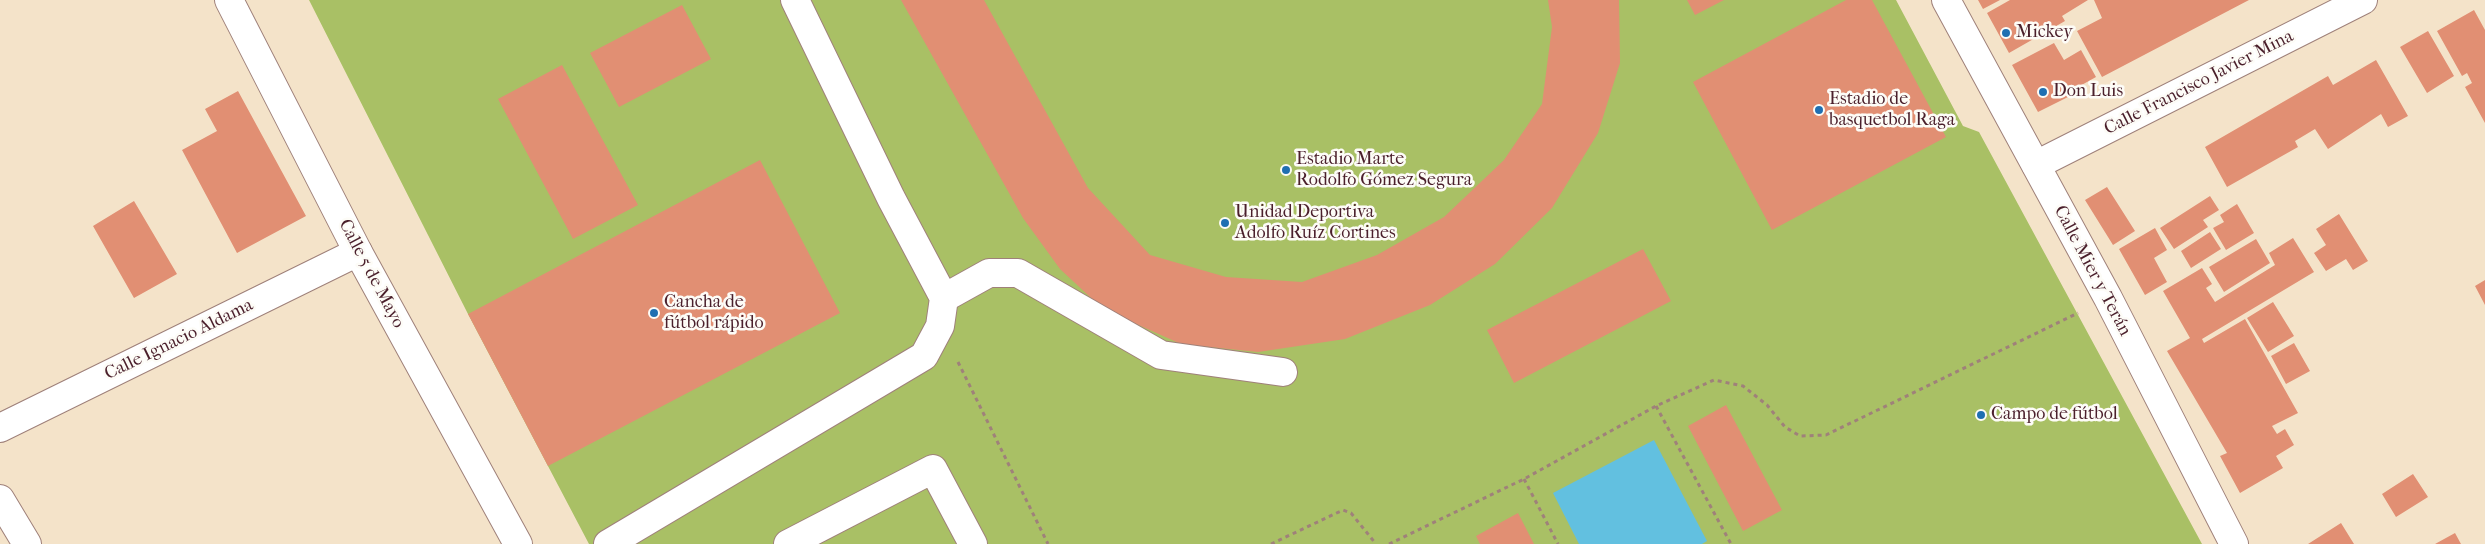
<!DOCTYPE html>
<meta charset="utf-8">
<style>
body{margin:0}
canvas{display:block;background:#f4e3c9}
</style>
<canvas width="2485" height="544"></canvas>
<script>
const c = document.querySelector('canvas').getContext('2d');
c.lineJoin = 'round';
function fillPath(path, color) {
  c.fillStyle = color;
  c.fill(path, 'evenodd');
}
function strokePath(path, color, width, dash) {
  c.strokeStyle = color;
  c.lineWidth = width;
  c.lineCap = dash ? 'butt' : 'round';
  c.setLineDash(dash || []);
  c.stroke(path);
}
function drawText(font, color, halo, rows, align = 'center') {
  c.font = font + ' "IM FELL French Canon",serif';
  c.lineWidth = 5;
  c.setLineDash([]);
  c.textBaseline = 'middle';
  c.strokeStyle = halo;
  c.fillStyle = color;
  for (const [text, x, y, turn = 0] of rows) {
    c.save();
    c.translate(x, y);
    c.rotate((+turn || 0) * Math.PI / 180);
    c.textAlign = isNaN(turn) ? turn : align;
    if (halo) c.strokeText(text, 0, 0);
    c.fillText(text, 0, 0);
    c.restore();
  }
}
fillPath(new Path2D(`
 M309 0H1896L1963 126 1979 132 2202 544H589L468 314Z`), '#a9c065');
fillPath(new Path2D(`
 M1654 440 1707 541 1702 544H1579L1553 493Z`), '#62c0e0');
fillPath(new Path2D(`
 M901 0H984L1088 188 1150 255 1226 277 1302 282 1377 255 1444 217 1504 160 1542 104 1552 27 1548 0H1619L1620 63 1598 133 1552 208 1495 264 1430 305 1345 339 1258 352 1181 344 1103 309 1060 269 1023 218Z
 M1687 0H1724L1695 15Z
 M1846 0H1872L1946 137 1772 230 1693 82Z
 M1978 0H2000L1983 9Z
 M2010 0H2088L2062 16 2065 21 2009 53 1987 13Z
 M2094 0H2249L2102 77 2077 31 2102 18Z
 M682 5 711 59 619 107 590 53Z
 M2474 10 2485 30V123L2465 87 2472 83 2467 73 2462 76 2437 31Z
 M2428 31 2454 76 2427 93 2400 47Z
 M2054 43 2064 60 2081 50 2096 77 2078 87 2080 91 2038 112 2012 65Z
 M2376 60 2408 116 2388 127 2381 114 2328 149 2315 129 2295 141 2298 147 2227 187 2205 147 2328 76 2333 85Z
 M562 65 638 205 573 239 498 99Z
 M238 91 306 216 237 253 182 150 217 131 205 109Z
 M760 160 840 313 548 466 468 314Z
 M2107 187 2135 231 2113 245 2085 200Z
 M2210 196 2219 210 2203 220 2208 227 2174 249 2160 228Z
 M134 201 177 274 134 298 93 226Z
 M2237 204 2254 233 2226 250 2213 228 2224 222 2220 215Z
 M2339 214 2368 261 2353 270 2346 259 2326 271 2314 253 2326 245 2316 229Z
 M2155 228 2167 250 2154 258 2167 282 2145 295 2119 249Z
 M2210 232 2221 249 2191 268 2181 251Z
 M2293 238 2314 272 2202 339 2204 343 2245 319 2298 413 2272 426 2277 434 2285 429 2294 445 2276 456 2283 468 2240 493 2220 456 2227 453 2167 351 2190 338 2163 291 2202 268 2212 284 2206 288 2215 302 2275 265 2269 253Z
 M2256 239 2270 263 2224 292 2209 267Z
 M1643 249 1671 301 1514 383 1487 330Z
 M2485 280V305L2475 286Z
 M2273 302 2294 336 2268 352 2247 318Z
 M2294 343 2310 371 2286 384 2271 356Z
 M1726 405 1782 510 1743 531 1688 426Z
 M2413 474 2428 497 2396 517 2382 494Z
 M1518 513 1534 544H1480L1476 536Z
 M2341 523 2354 544H2308Z
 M2455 533 2461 544H2435Z`), '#e18f73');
const minor = new Path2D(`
 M795 0 891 198 944 298 989 273H1018L1161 355 1283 372
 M2036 165 2363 0
 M0 428 358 252
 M0 499 27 544
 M608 544 924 356 940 326 944 298
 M788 544 933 469 973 544`);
const major = new Path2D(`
 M229 0 358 252 518 544
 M1946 0 2108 298 2234 544`);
strokePath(minor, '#9f817a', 30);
strokePath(major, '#9f817a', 30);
strokePath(new Path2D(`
 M958 362 1048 544
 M1656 406 1731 544
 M1524 479 1558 544
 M1271 544 1343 510 1351 513 1376 544
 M1389 544 1524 479 1656 406 1714 380 1743 386 1767 405 1785 427 1800 436 1826 435 2078 313`), '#9f817a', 3, [4, 4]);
strokePath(minor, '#fff', 28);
strokePath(major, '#fff', 28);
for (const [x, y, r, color] of [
 [2006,33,5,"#1f6fb2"],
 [2043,92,5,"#1f6fb2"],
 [1819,110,5,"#1f6fb2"],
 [1286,170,5,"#1f6fb2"],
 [1225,223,5,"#1f6fb2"],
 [654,313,5,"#1f6fb2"],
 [1981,415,5,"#1f6fb2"]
]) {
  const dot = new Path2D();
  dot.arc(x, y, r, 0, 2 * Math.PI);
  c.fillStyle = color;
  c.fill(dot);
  strokePath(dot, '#fdfcf7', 2);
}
drawText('18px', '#4a1f2b', '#fdfcf7', [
 ["Mickey",2016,33],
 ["Don Luis",2053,92],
 ["Estadio de",1829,100],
 ["basquetbol Raga",1829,121],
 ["Estadio Marte",1296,160],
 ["Rodolfo Gómez Segura",1296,181],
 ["Unidad Deportiva",1235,213],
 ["Adolfo Ruíz Cortines",1235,234],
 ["Cancha de",664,303],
 ["fútbol rápido",664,324],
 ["Campo de fútbol",1991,415]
], 'left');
drawText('18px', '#4a1f2b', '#fdfcf7', [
 ["Calle Francisco Javier Mina",2199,83,-27],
 ["Calle Mier y Terán",2092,271,62],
 ["Calle 5 de Mayo",371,274,62],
 ["Calle Ignacio Aldama",179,340,-26]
]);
</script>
